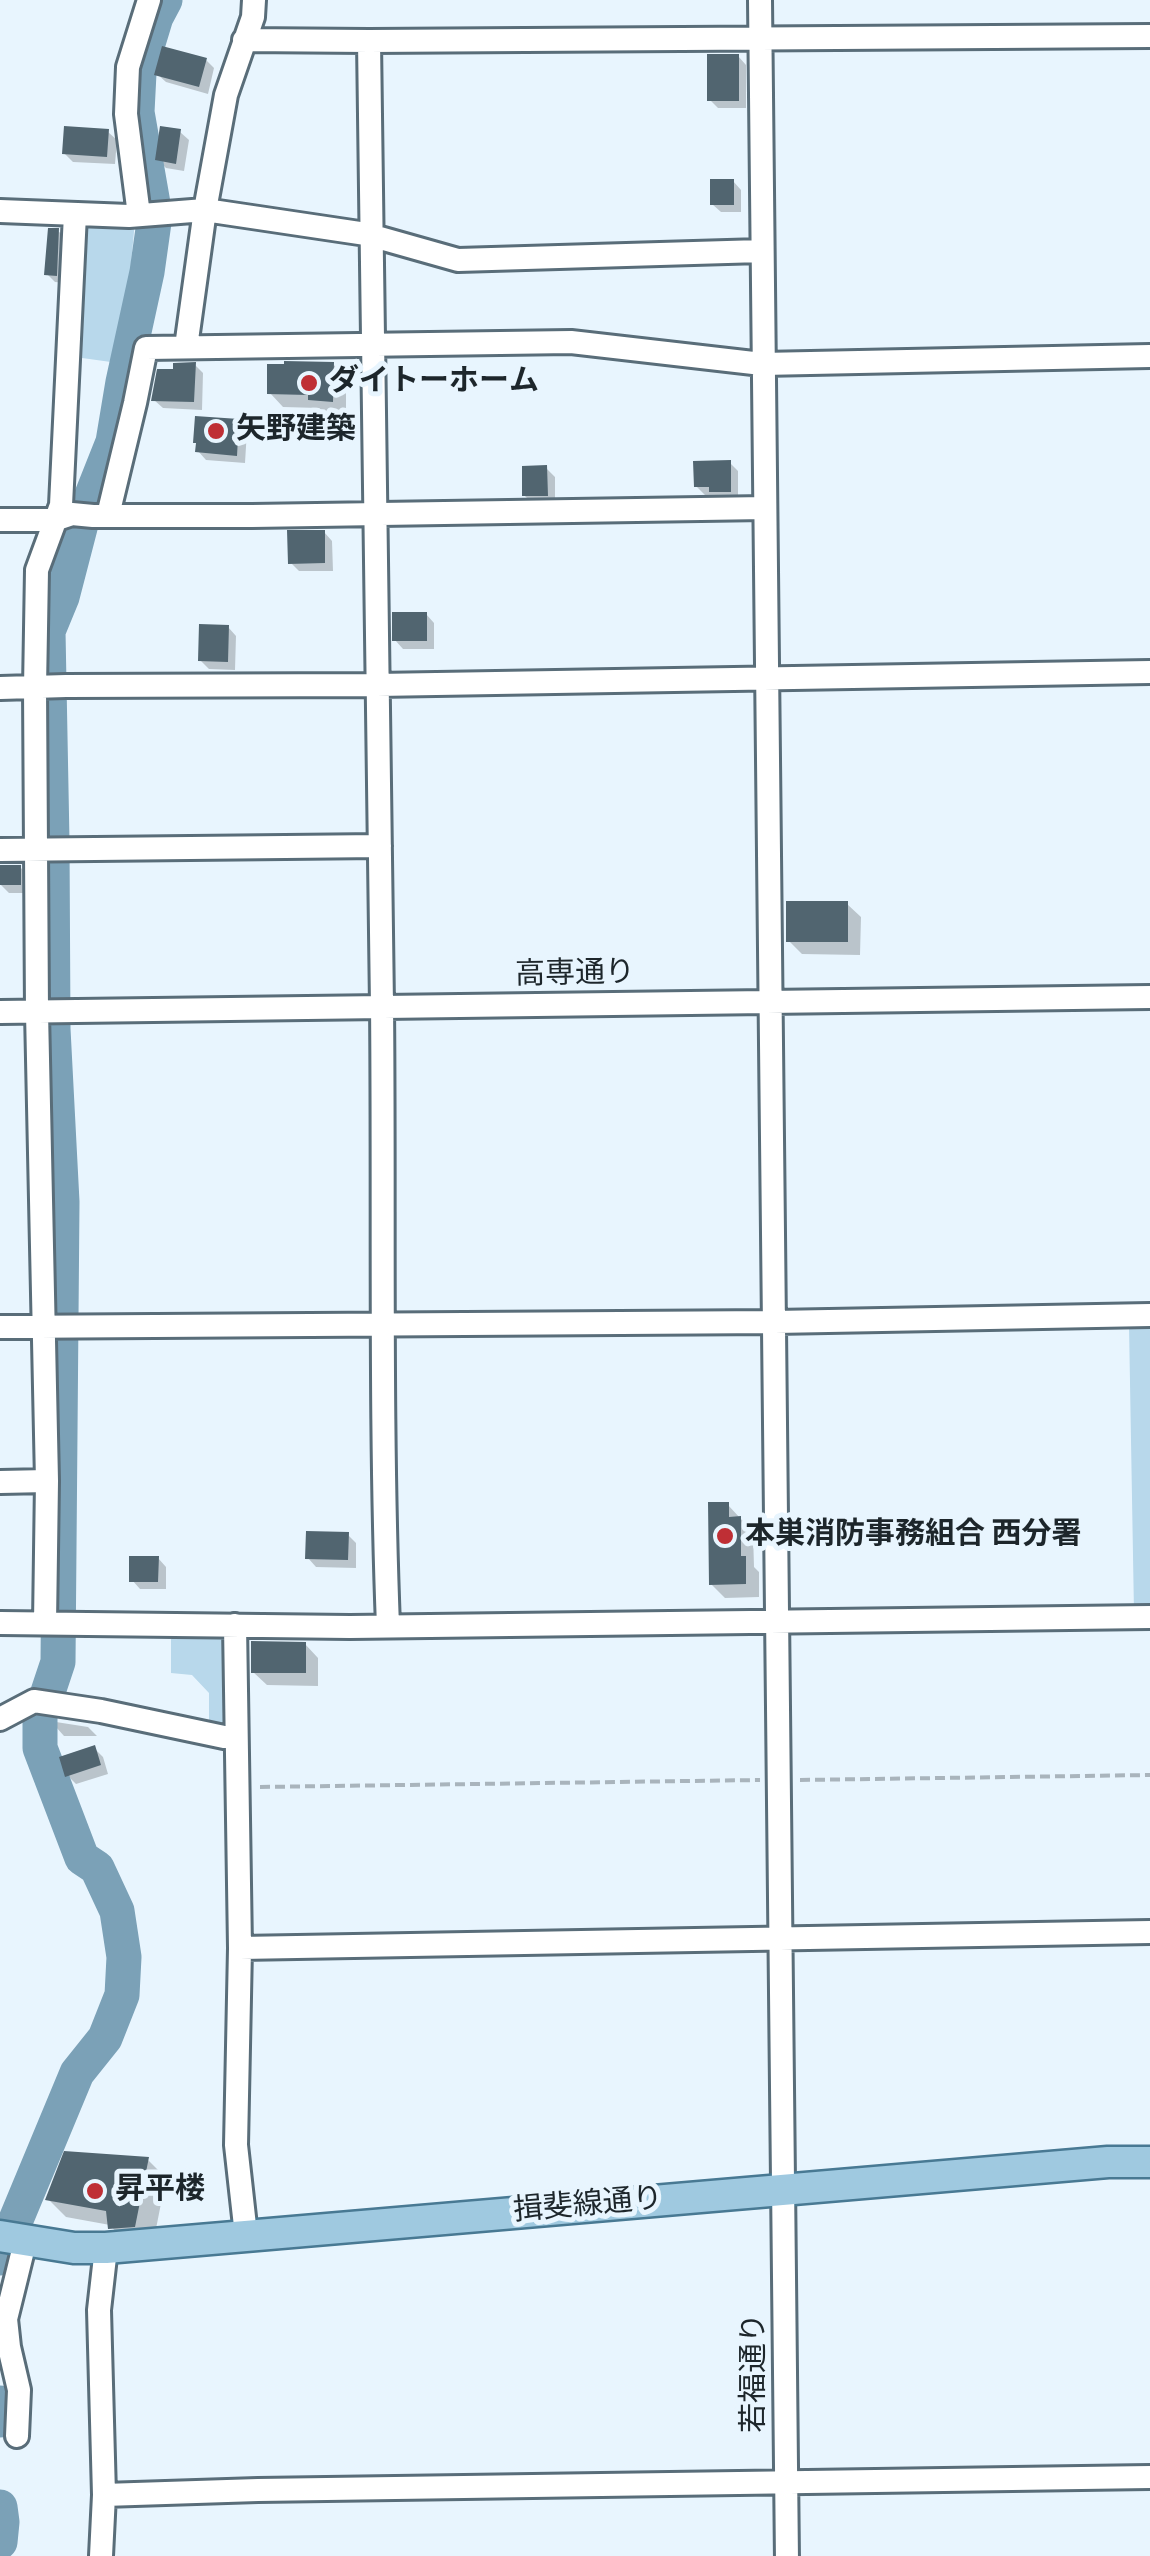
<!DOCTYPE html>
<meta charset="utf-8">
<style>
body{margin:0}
canvas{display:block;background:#e8f5fe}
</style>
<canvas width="1150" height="2556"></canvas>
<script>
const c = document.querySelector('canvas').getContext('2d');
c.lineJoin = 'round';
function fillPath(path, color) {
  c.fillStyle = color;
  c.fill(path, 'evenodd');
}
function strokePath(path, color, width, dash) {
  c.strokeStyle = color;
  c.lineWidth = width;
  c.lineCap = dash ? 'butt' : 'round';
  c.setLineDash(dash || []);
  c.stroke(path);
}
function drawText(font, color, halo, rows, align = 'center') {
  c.font = font + ' "Titillium Web","Noto Sans JP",sans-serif';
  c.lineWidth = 10;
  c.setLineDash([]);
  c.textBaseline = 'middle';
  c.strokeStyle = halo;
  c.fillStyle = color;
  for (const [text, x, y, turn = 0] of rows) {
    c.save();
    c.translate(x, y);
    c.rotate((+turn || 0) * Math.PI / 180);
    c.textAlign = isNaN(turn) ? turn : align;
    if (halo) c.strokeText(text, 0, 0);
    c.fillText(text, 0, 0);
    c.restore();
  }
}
fillPath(new Path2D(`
 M81 220 135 221 128 295 118 363 75 357Z
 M1129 1325H1150V1612L1134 1613Z
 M171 1633 224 1635 229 1723 219 1731 209 1728V1693L192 1675 171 1673Z`), '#b8d8eb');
fillPath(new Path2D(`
 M738 56 746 65V108H718L710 100Z
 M206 60 214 68 208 94 166 82 157 74Z
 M108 132 117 140 115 164 73 162 64 153Z
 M180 132 189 140 184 171 166 168 158 160Z
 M733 181 741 190V212H721L712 204Z
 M58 231 67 239 65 283 55 282 47 274Z
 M333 364 346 378V415L324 412 319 408 283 407 270 393Z
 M195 365 203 373 202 410 163 408 154 400 175 372Z
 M238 422 247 430 245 463 206 460 198 451Z
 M730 463 738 471V500H720L715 495H705L696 486Z
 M546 468 555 477V503L533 504 524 495Z
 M324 532 332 541 333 571H299L291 563Z
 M426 614 434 623V649H403L395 640Z
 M228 627 236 636 235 670 209 669 200 660Z
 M20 867 29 876V893H9L0 884Z
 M847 904 861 917 860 955 802 954 788 940Z
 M728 1505 753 1532 754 1567 759 1572V1597L725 1598 711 1584Z
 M348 1535 356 1543V1568L316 1567 308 1558Z
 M158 1558 166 1567V1589H140L132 1580Z
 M305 1644 318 1658V1686L267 1685 253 1672Z
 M56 1722 88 1727 97 1736H64L56 1727Z
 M94 1748 103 1757 108 1774 76 1784 68 1776Z
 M148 2160 166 2178 153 2244 128 2246 110 2225 66 2217 48 2199Z`), '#0003');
strokePath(new Path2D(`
 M0 2258 77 2073 105 2038 122 1995 124 1957 117 1911 97 1868 82 1858 40 1748V1716L58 1662 62 1202 53 1029 52 841 48 631 62 597 82 520 113 442 123 382 147 272 155 215 137 112 139 73 156 17 165 0
 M0 2403V2420
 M0 2507 2 2522 0 2542`), '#7ba1b7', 35);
fillPath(new Path2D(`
 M162 46 207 58 199 87 154 75Z
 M707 54H739V101H707Z
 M64 126 109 129 107 157 62 154Z
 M160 126 181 129 176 164 155 160Z
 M710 179H734V205H710Z
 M48 228H59L57 276 44 275Z
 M284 361 334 362 333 402 308 400V395L267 394V364H284Z
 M196 362 194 402 151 401 157 369H173V363Z
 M195 416 239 419 237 456 195 452 196 443H193Z
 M731 460V492H709V487H694L693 461Z
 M547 465 548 496H522V466Z
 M287 530H325V563L288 564Z
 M392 612H427V641H392Z
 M199 624 229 625 228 662 198 661Z
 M0 865H21V885H0Z
 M786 901H848V942H786Z
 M708 1502H729V1517L741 1516V1556H746V1584L709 1585Z
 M306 1531 349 1532 348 1560 305 1559Z
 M129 1556H159L158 1582H129Z
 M251 1641 306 1642V1673H251Z
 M95 1745 101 1765 65 1777 59 1757Z
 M64 2151 149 2157 135 2227 108 2229 106 2211 45 2200Z`), '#516570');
const minor = new Path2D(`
 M760 0 787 2556
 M244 40 369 41 1150 36
 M369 41C371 363 379 684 382 1005 384 1212 380 1419 388 1626
 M0 211 129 216 205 210 226 95 253 17 254 0
 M139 215 126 114 128 67 149 0
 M186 347 205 210 366 234 458 260 761 251
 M108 515 135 403 146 348 571 342 762 364 1150 356
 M0 520H54L72 514 93 516H252L765 508
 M0 688 66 686 377 685 1150 672
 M0 850 380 846
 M0 1012 1150 997
 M0 1327 775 1322 1150 1315
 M0 1482 47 1481
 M0 1623 350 1627 1150 1617
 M45 1623 47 1481 37 1012 35 688 37 570 61 505 75 214
 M235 1625 240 1948 236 2145 246 2235
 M0 1719 34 1701 101 1711 224 1737H236
 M240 1948 1150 1932
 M17 2436 19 2390 9 2347 6 2319 25 2242
 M104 2495 258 2490 1150 2477
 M101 2556 104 2495 99 2310 106 2248`);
const major = new Path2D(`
 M0 2236 74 2248H106L1108 2162H1150`);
strokePath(minor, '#596d79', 28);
strokePath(major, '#487993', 35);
strokePath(new Path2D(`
 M800 1780 1150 1775
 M260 1787 760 1780`), '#a9b4bc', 4, [10, 5]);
strokePath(minor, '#fff', 22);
strokePath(major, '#9fc9e0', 30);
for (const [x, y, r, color] of [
 [309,383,10,"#bf2f35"],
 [216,431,10,"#bf2f35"],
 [725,1536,10,"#bf2f35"],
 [95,2191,10,"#bf2f35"]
]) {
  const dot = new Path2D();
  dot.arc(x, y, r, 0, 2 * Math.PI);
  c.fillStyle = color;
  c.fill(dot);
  strokePath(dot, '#e8f5fe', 4);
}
drawText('bold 30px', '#1d262b', '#e8f5fe', [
 ["ダイトーホーム",329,383],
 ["矢野建築",236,431],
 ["本巣消防事務組合 西分署",745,1536],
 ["昇平楼",115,2191]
], 'left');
drawText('30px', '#1d262b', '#e8f5fe', [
 ["高専通り",575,975,-1],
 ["揖斐線通り",588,2206,-5],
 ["若福通り",756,2373,-90]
]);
</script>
